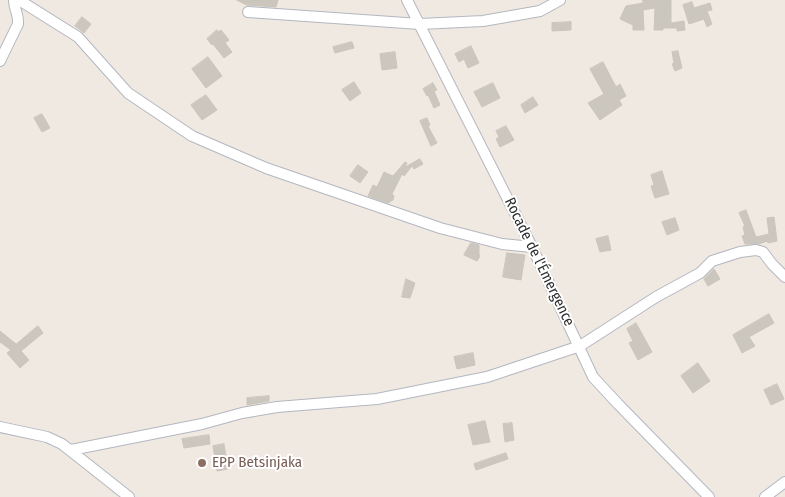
<!DOCTYPE html>
<meta charset="utf-8">
<style>
body{margin:0}
canvas{display:block;background:#efe9e1}
</style>
<canvas width="785" height="497"></canvas>
<script>
const c = document.querySelector('canvas').getContext('2d');
c.lineJoin = 'round';
function fillPath(path, color) {
  c.fillStyle = color;
  c.fill(path, 'evenodd');
}
function strokePath(path, color, width, dash) {
  c.strokeStyle = color;
  c.lineWidth = width;
  c.lineCap = dash ? 'butt' : 'round';
  c.setLineDash(dash || []);
  c.stroke(path);
}
function drawText(font, color, halo, rows, align = 'center') {
  c.font = font + ' "Fira Sans Condensed",sans-serif';
  c.lineWidth = 4;
  c.setLineDash([]);
  c.textBaseline = 'middle';
  c.strokeStyle = halo;
  c.fillStyle = color;
  for (const [text, x, y, turn = 0] of rows) {
    c.save();
    c.translate(x, y);
    c.rotate((+turn || 0) * Math.PI / 180);
    c.textAlign = isNaN(turn) ? turn : align;
    if (halo) c.strokeText(text, 0, 0);
    c.fillText(text, 0, 0);
    c.restore();
  }
}
const building = new Path2D(`
 M237 0H278L276 7 247 5Z
 M643 0H671V23L684 21 685 30 677 31V28H663V30H654L655 8 643 10 644 30H633V25L620 19 626 6 643 3Z
 M692 2 694 8 710 3 712 10 707 11 712 24 707 27 704 19 689 24 683 5Z
 M82 17 91 24 84 33 75 26Z
 M571 22V30L552 31V23Z
 M217 30 218 32 221 30 229 40 225 43 232 52 224 58 213 44 212 45 207 39Z
 M352 42 354 48 335 53 333 47Z
 M471 46 479 63 468 68 464 59 459 62 455 54Z
 M678 51 682 68 675 71 672 64 674 63 672 52Z
 M395 52 397 68 382 70 380 54Z
 M208 57 222 76 206 88 192 69Z
 M603 62 616 87 620 84 626 96 619 100 622 105 600 120 588 103 604 94 590 69Z
 M354 82 361 93 350 101 342 90Z
 M433 83 437 90 434 91 440 105 434 108 428 95 427 96 423 89Z
 M493 83 500 98 482 107 474 92Z
 M206 95 217 110 202 120 191 105Z
 M533 97 538 105 525 113 521 105Z
 M42 114 50 128 42 132 34 118Z
 M427 118 430 125 428 126 437 143 431 146 420 121Z
 M506 126 514 140 500 147 496 139 499 137 496 131Z
 M420 159 423 164 414 169 412 166 404 176 402 174 392 194 394 196 393 200 388 203 368 196 373 185 377 187 384 172 393 176 405 162 407 163 405 167Z
 M358 165 368 172 360 183 350 176Z
 M662 171 669 194 655 198 651 186 654 185 651 175Z
 M746 210 756 237 769 234 767 218 774 217 777 241 768 243 767 241 759 244H745L742 236 745 235 743 227 745 226 739 213Z
 M675 218 679 230 667 235 662 222Z
 M608 236 611 250 600 252 596 239Z
 M471 243 479 245V255L480 256 477 261 464 255Z
 M507 253 525 255 521 280 503 277Z
 M714 269 720 279 708 286 704 279Z
 M406 279 415 283 410 298 402 297Z
 M769 314 774 323 749 337 755 346 742 353 733 335Z
 M636 323 652 352 638 360 629 343 633 341 627 329Z
 M38 326 43 333 21 351 29 360 20 368 7 353 11 350 0 342V331L16 344Z
 M473 353 475 365 457 369 454 357Z
 M698 363 710 381 693 393 681 376Z
 M777 384 784 399 771 405 764 390Z
 M269 396V401L247 405V398Z
 M485 421 490 442 473 445 468 425Z
 M512 423 514 440 505 442 503 424Z
 M209 435 210 444 184 448 182 439Z
 M224 444 228 469 217 471 213 446Z
 M506 453 508 459 476 470 474 464Z`);
fillPath(building, '#cbc7bf');
strokePath(building, '#cbc5ba', 1);
const minor = new Path2D(`
 M19 0 78 37 128 93 192 136 266 168 440 228 502 244 532 247
 M407 0 532 247 593 377 618 404 709 497
 M248 12 420 24 483 21 540 11 560 0
 M0 61 18 24C19 15 14 9 14 0
 M0 427 47 437 62 444 129 497
 M71 450 202 424 242 413 277 407 377 399 487 377 580 346 656 297 700 273 712 261 740 252 756 250 763 252 772 264 785 277
 M765 497 785 482`);
strokePath(minor, '#b4b7c1', 12);
strokePath(minor, '#fff', 10);
for (const [x, y, r, color] of [
 [202,463,5,"#8d6e63"]
]) {
  const dot = new Path2D();
  dot.arc(x, y, r, 0, 2 * Math.PI);
  c.fillStyle = color;
  c.fill(dot);
  strokePath(dot, '#fff', 2);
}
drawText('15px', '#2e2e2e', '#fff', [
 ["Rocade de l'Émergence",539,262,64]
]);
drawText('15px', '#785e54', '#fff', [
 ["EPP Betsinjaka",212,463]
], 'left');
</script>
